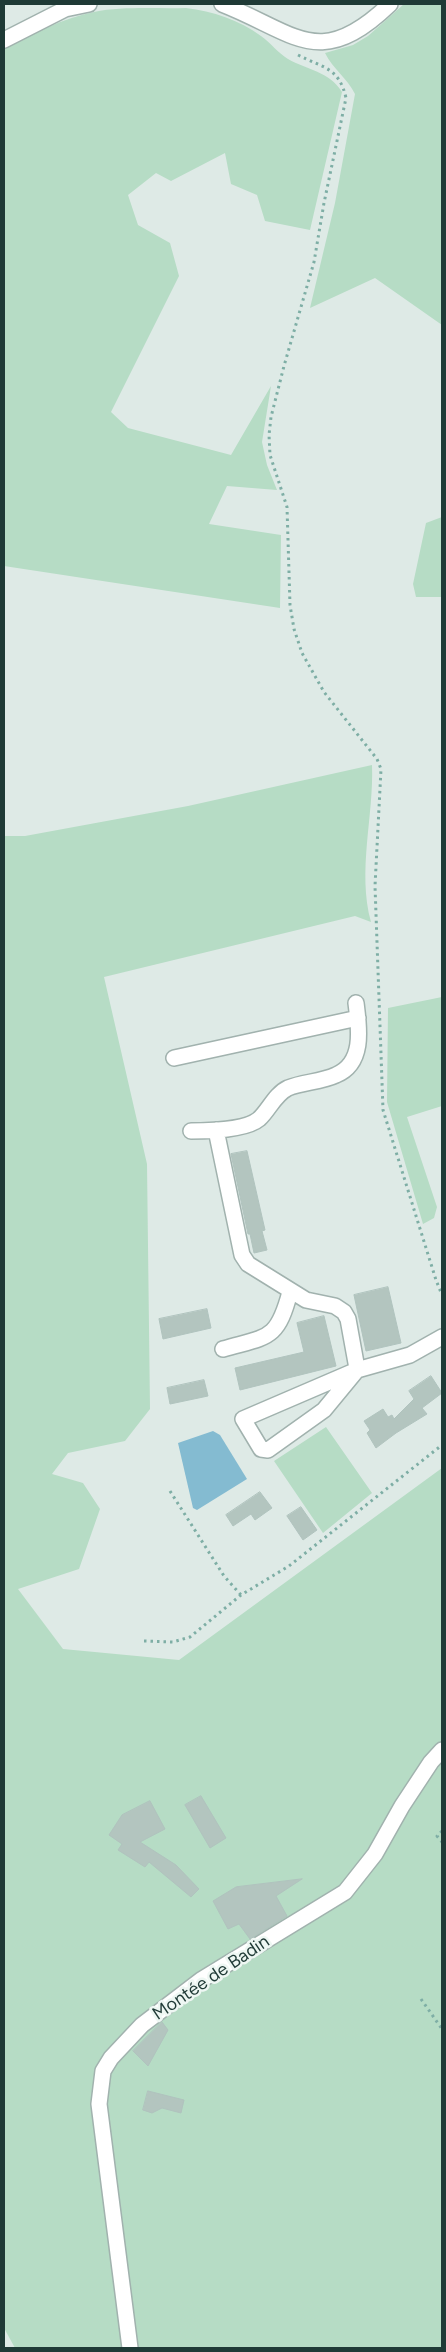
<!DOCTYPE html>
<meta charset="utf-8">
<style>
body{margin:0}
#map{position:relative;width:446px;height:2352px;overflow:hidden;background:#deeae6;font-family:Figtree,sans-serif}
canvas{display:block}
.frame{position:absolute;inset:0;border:5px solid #1f3a36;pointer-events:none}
</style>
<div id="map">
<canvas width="446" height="2352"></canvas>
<div class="frame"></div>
</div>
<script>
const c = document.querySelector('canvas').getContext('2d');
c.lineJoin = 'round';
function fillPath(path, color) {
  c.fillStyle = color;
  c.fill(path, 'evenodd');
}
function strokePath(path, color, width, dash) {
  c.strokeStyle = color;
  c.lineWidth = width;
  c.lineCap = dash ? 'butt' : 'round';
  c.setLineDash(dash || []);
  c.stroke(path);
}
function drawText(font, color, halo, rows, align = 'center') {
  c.font = font + ' Figtree,sans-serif';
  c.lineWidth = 5;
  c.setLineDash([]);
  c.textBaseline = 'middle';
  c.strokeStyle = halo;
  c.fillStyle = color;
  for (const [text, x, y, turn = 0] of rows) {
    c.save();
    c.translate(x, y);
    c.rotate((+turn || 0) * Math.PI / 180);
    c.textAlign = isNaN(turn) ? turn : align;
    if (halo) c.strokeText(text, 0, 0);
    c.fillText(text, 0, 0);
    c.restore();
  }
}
fillPath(new Path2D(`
 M404 4H442V325L375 278 310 308 335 203 355 94C347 78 333 69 325 53L353 45 368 36Z
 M186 8C213 11 239 20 261 36 271 43 278 53 288 59 307 70 329 71 342 92L310 230 265 221 257 195 231 184 225 153 171 181 156 173 128 195 138 225 170 243 179 276 111 412 128 428 231 455 271 386 262 442 267 465 277 490 227 486 209 524 281 535 280 608 4 566V47C33 34 63 18 94 12 124 6 156 9 186 8Z
 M442 517V597H416L413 584 426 523Z
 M372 765C374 816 357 871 371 922L355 916 104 977 147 1164 150 1409 125 1441 68 1453 52 1474 83 1483 100 1509 79 1569 18 1589 63 1649 179 1660 442 1468V2348H15L4 2328V836H25L188 806Z
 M442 997V1106L407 1117 437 1207 434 1218 423 1224 387 1102 388 1008Z
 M326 1427 372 1493 323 1533 274 1461Z`), '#b6dcc5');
fillPath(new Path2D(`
 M213 1431 220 1435 247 1479 197 1510 193 1508 178 1443Z`), '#84bbd1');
const building = new Path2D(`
 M247 1151 265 1230 262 1231 267 1250 254 1253 250 1234H248L231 1154Z
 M388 1287 401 1343 366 1351 354 1295Z
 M207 1309 211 1328 163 1339 159 1319Z
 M324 1316 336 1366 240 1390 235 1368 304 1352 297 1323Z
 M431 1376 442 1393 422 1408 427 1414 396 1433 376 1448 367 1433 370 1430 364 1421 383 1409 388 1417 392 1415 394 1419 414 1399 409 1391Z
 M204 1380 208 1396 170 1404 167 1388Z
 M260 1492 272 1508 255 1520 251 1514 233 1526 226 1515Z
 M301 1507 317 1530 303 1540 287 1516Z
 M201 1796 226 1838 210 1848 185 1805Z
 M150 1801 165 1829 140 1842 176 1865 199 1889 191 1897 149 1862 145 1867 118 1850 122 1844 109 1835 122 1815Z
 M302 1879 276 1896 287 1916 250 1939 239 1924 228 1929 213 1901 236 1887Z
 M162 2022 168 2030 148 2066 133 2051Z
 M148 2091 184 2100 181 2113 162 2108 152 2113 143 2110Z`);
fillPath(building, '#b3c5bf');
strokePath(building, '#b0c3be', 1);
const minor = new Path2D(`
 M222 4C296 33 319 72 390 4
 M4 40 65 9 89 4
 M174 1058 358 1018
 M216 1130 242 1255 248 1264 306 1300 335 1306 344 1312 348 1319 356 1363 357 1370 324 1410 268 1450 261 1449 243 1419 357 1370 410 1355 442 1337
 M191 1131C208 1131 246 1130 259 1119 269 1110 275 1094 288 1088 303 1082 321 1082 336 1075 365 1063 359 1027 356 1003
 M223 1349C268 1336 277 1341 290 1292
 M130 2348 99 2104 103 2071 111 2058 142 2025 201 1980 345 1892 375 1854 402 1806 431 1762 442 1750`);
strokePath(minor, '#a1b2ae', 18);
strokePath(new Path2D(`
 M298 55C323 68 339 67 346 98L324 203 314 262 284 366 271 417 269 435 270 455 287 507 290 605 294 629 302 653 324 692 377 759 381 769 375 886 383 1110 436 1280 442 1295
 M170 1491 224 1576 241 1595
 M144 1641 173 1642 190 1637 241 1595 289 1566 442 1445
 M442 1831 437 1836 442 1842
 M421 1999 442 2029`), '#7eaea5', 3, [2.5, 4]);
strokePath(minor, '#fff', 15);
drawText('18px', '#1f3a36', '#eef7f3', [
 ["Montée de Badin",211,1978,-34]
]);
</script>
